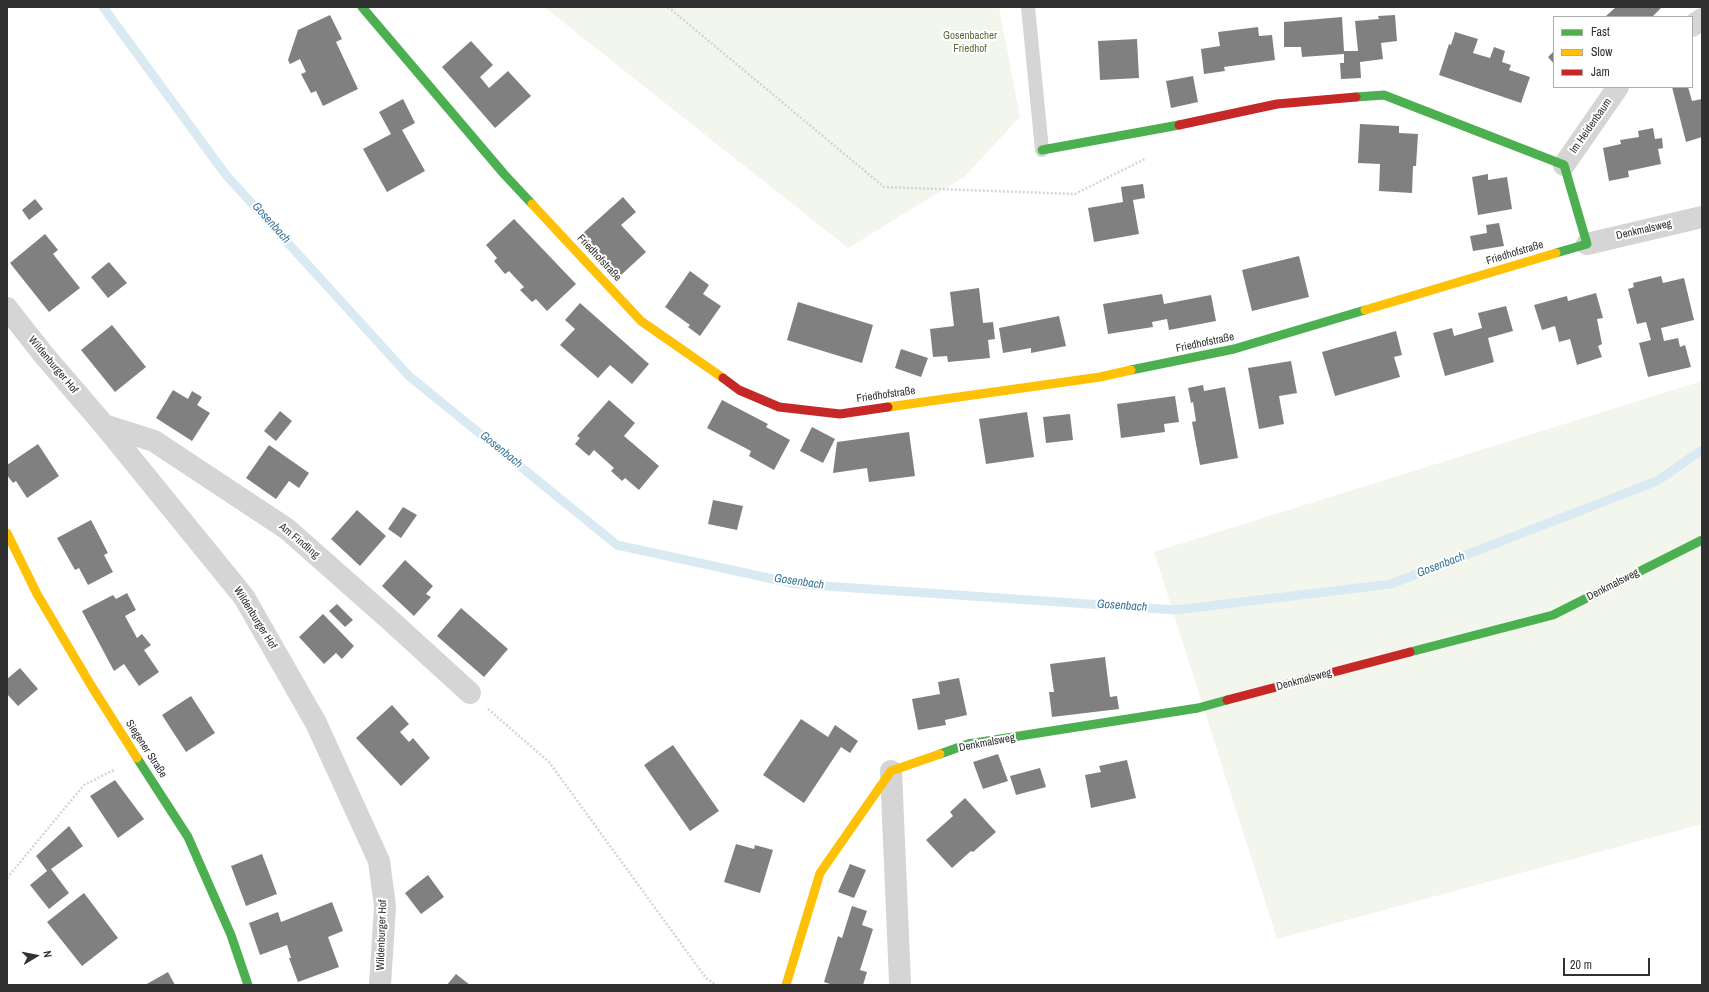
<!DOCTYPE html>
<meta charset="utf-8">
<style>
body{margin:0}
#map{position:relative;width:1709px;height:992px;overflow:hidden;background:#fff;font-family:"Archivo Narrow",sans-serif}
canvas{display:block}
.frame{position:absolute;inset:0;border:8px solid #313131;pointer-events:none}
.legend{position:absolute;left:1553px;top:16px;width:140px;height:72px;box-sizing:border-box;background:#fff;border:1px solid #adadad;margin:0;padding:5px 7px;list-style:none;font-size:12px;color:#313131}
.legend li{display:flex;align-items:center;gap:8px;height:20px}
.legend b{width:20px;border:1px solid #adadad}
.north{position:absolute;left:16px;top:936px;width:40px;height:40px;-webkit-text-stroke:3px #fff;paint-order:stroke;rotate:80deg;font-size:11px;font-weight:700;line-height:16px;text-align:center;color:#313131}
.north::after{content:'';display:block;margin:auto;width:14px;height:18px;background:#313131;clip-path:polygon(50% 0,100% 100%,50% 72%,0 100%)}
.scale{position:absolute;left:1563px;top:958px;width:87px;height:18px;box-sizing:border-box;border:2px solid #313131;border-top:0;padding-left:5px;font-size:12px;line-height:14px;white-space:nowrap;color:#313131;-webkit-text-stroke:3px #fff;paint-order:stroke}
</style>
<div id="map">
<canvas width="1709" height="992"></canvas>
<div class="frame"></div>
<ul class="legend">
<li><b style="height:5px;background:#4caf50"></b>Fast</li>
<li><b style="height:5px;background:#ffc107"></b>Slow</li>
<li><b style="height:5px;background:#c62828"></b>Jam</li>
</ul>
<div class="north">N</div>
<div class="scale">20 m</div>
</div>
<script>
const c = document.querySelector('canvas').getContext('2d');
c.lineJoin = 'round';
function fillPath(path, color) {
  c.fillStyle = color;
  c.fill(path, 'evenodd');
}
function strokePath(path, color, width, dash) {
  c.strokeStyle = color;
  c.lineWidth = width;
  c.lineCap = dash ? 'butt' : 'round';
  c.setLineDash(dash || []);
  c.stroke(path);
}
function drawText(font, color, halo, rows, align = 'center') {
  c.font = font + ' "Archivo Narrow",sans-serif';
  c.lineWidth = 4;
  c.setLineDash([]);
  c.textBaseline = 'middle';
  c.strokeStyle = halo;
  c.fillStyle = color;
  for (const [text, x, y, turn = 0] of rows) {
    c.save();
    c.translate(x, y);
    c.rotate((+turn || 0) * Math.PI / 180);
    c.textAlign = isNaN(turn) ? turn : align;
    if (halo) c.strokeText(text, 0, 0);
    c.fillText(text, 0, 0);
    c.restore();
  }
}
fillPath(new Path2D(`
 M544 7H999L1020 117 964 177 848 248Z
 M1702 381V824L1277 939 1154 552Z`), '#f2f6ed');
strokePath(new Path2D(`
 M103 7 226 175 409 376 617 545 796 584 1176 610 1391 584 1657 481 1702 450`), '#daeaf3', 9);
fillPath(new Path2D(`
 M1616 7H1660L1661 8 1652 17H1605Z
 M330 15 342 39 336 42 358 89 323 106 316 91 311 93 301 74 306 72 300 59 290 64 288 60 298 30Z
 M1395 15 1397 41 1381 43 1383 59 1360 62 1361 78 1341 79 1340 63H1344V54L1302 57 1301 47H1284V22L1342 17 1344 51H1358L1355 21 1379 19 1378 16Z
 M1258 27 1259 36 1272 35 1275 60 1224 67 1225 71 1204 74 1201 49 1220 46 1218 32Z
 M1455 32 1478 39 1473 53 1490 58 1494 47 1505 51 1502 62 1511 65 1509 70 1530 77 1521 103 1439 75 1449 44 1451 45Z
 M1137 39 1139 78 1100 80 1098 41Z
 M471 41 493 65 480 77 489 88 508 71 531 96 495 128 442 67Z
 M1554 51V64L1548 57Z
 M1193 76 1198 102 1171 108 1166 81Z
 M1672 87H1688L1692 101 1702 99V137L1686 142Z
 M403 99 415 123 402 130 425 171 387 192 363 149 391 134 379 112Z
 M1360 124 1399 126V133L1418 134 1416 166H1413L1412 193 1379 191 1380 164 1358 163Z
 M1653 128 1655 139 1662 138 1663 148 1658 149 1661 164 1628 171 1629 177 1609 181 1603 148 1621 144 1620 140 1639 137 1638 131Z
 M1488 174V180L1507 177 1512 209 1478 215 1472 177Z
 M1143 184 1145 198 1133 200 1139 234 1094 242 1088 208 1123 202 1121 187Z
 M623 197 636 212 621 225 646 252 621 275 582 234Z
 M35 199 43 209 29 220 22 210Z
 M514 219 576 284 547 311 536 299 532 302 520 290 524 287 509 271 505 274 494 261 497 258 486 245Z
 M1499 223 1504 246 1473 251 1470 236 1487 233 1486 225Z
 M45 234 58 250 53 254 80 288 49 312 10 263Z
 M1299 256 1309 297 1252 311 1242 270Z
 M109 262 127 283 108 298 91 277Z
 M690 271 709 285 703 294 721 306 700 336 688 327 690 325 665 307Z
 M1661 276 1663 283 1684 278 1694 320 1661 328 1664 341 1678 338 1680 347 1685 345 1691 367 1648 377 1639 343 1651 340 1646 322 1637 324 1628 289 1634 287 1633 283Z
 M979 288 983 323 993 322 995 339 988 340 990 358 948 362 947 356 933 357 930 329 954 326 950 292Z
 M1596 293 1603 318 1597 319 1602 344 1598 346 1602 357 1577 365 1570 339 1559 342 1555 326 1542 330 1534 305 1567 296 1568 301Z
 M1162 294 1164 304 1211 295 1216 321 1169 330 1167 319 1152 322 1153 327 1108 334 1103 304Z
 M798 302 873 325 862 363 787 340Z
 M580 303 649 364 632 384 610 365 598 378 560 345 575 329 565 320Z
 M1506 306 1513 331 1488 338 1494 362 1445 376 1433 333 1452 328 1454 336 1482 328 1478 313Z
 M1059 316 1066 346 1031 353V348L1003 353 999 328Z
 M112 325 146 367 115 392 81 350Z
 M1396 331 1402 355 1394 357 1400 377 1335 396 1322 352Z
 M901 349 928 358 921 377 895 368Z
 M1291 361 1297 393 1279 396 1284 424 1259 429 1248 368Z
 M1203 385 1204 391 1225 387 1238 458 1200 465 1192 422 1196 421 1193 402 1191 403 1188 388Z
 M173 390 188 399 192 391 202 397 197 405 210 413 192 441 156 418Z
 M1175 396 1179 422 1164 424 1165 432 1121 438 1117 404Z
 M609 400 635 423 624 436 659 466 639 490 625 478 622 481 611 471 614 468 594 450 589 456 575 444 580 438 577 436Z
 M722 400 768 424 766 427 790 440 774 470 749 456 751 451 707 428Z
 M280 411 292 421 276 441 264 431Z
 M1027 412 1034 457 986 464 979 419Z
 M1070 414 1073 440 1046 443 1043 417Z
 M812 427 835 439 823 463 800 451Z
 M909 432 915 476 869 482 867 468 833 473 837 442Z
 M38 444 59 476 27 498 16 481 13 483 7 475V465Z
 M269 445 309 473 299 488 289 481 276 499 246 478Z
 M713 500 743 506 737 530 708 524Z
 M403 507 417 515 401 538 388 529Z
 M357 510 386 536 360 566 331 539Z
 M91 520 108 553 104 555 113 572 88 585 79 568 75 570 57 538Z
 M405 560 433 586 426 594 431 597 414 616 382 586Z
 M127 593 136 610 125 616 137 638 142 634 151 645 144 650 159 672 139 686 124 664 114 671 82 611 113 595 116 599Z
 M337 604 353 620 345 627 329 611Z
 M461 608 508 649 484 677 437 636Z
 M323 614 354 646 342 659 336 653 324 664 299 637Z
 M1105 657 1110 697 1117 696 1119 709 1052 717 1049 692H1054L1050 664Z
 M20 668 38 689 18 706 7 694V679Z
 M959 678 967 715 945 720 946 725 918 730 912 699 940 694 938 682Z
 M191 696 215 733 186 752 162 715Z
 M392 705 409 724 400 732 409 742 413 738 430 758 401 786 356 738Z
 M801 719 828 737 835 725 858 741 850 753 841 747 804 803 763 775Z
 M673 745 719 811 690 831 644 765Z
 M998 754 1008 781 983 789 973 762Z
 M1127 760 1136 798 1091 808 1085 775 1101 772 1099 766Z
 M1040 768 1046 787 1016 795 1010 776Z
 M115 780 144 819 118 838 90 796Z
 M965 798 996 832 973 852 971 851 952 868 926 840 953 816 950 812Z
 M69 826 83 846 51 869 69 893 49 909 30 885 47 871 36 856Z
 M736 844 754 849 755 845 773 850 760 893 724 882Z
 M262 854 277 894 246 906 231 866Z
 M850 864 866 870 854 898 838 892Z
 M428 875 444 897 421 914 405 893Z
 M84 893 118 938 82 966 47 922Z
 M332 902 343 931 328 937 339 967 298 982 289 958H291L287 945 260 955 249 923 278 912 281 922Z
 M852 906 867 911 862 925 873 929 860 970 867 972 863 985H833L824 982 838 936 842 938Z
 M168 972 175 985H145Z
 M456 974 470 985H447Z`), '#808080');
strokePath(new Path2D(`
 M668 7 884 187 1075 194 1145 159
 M488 709 549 762 706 978 716 985
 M7 878 84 785 114 770`), '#d5d5d5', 2.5, [2, 2]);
strokePath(new Path2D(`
 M1028 7 1042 150`), '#d5d5d5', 14);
strokePath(new Path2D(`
 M1692 26 1702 19
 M1564 165 1618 87
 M1587 244 1702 217
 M7 308 43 354 104 425 244 597 316 723 379 861 385 906 380 985
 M104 425 154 441 287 529 390 620 470 693
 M891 771 900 982`), '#d5d5d5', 22);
strokePath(new Path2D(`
 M362 7 504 174 532 204
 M1356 97 1384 95 1564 165 1587 244 1556 253
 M1042 150 1179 125
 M1131 370 1234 349 1365 310
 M1410 652 1553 615 1702 540
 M940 754 968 744 1198 708 1227 700
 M137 758 188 837 231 935 248 985`), '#4caf50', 9);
strokePath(new Path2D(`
 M532 204 641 321 723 378
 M1365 310 1556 253
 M888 407 1100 377 1131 370
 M7 533 37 594 92 687 137 758
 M786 985 820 873 891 771 940 754`), '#ffc107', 9);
strokePath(new Path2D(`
 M1179 125 1277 104 1356 97
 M723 378 739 390 779 407 840 414 888 407
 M1227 700 1410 652`), '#c62828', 9);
drawText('11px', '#556f3b', '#fff', [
 ["Gosenbacher",970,36],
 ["Friedhof",970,49]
]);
drawText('11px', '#313131', '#fff', [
 ["Im Heidenbaum",1591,126,-55],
 ["Denkmalsweg",1644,230,-13],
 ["Friedhofstraße",1515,253,-17],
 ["Friedhofstraße",599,258,47],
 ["Friedhofstraße",1205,343,-12],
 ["Wildenburger Hof",53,365,50],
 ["Friedhofstraße",886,395,-8],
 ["Am Findling",299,541,40],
 ["Denkmalsweg",1613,585,-27],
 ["Wildenburger Hof",255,618,58],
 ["Denkmalsweg",1304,680,-15],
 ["Denkmalsweg",987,743,-11],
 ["Siegener Straße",146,749,57],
 ["Wildenburger Hof",382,935,-88]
]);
drawText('italic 12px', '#397698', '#fff', [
 ["Gosenbach",271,223,48],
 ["Gosenbach",501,450,39],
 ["Gosenbach",1441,565,-21],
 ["Gosenbach",799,582,8],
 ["Gosenbach",1122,606,4]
]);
</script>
